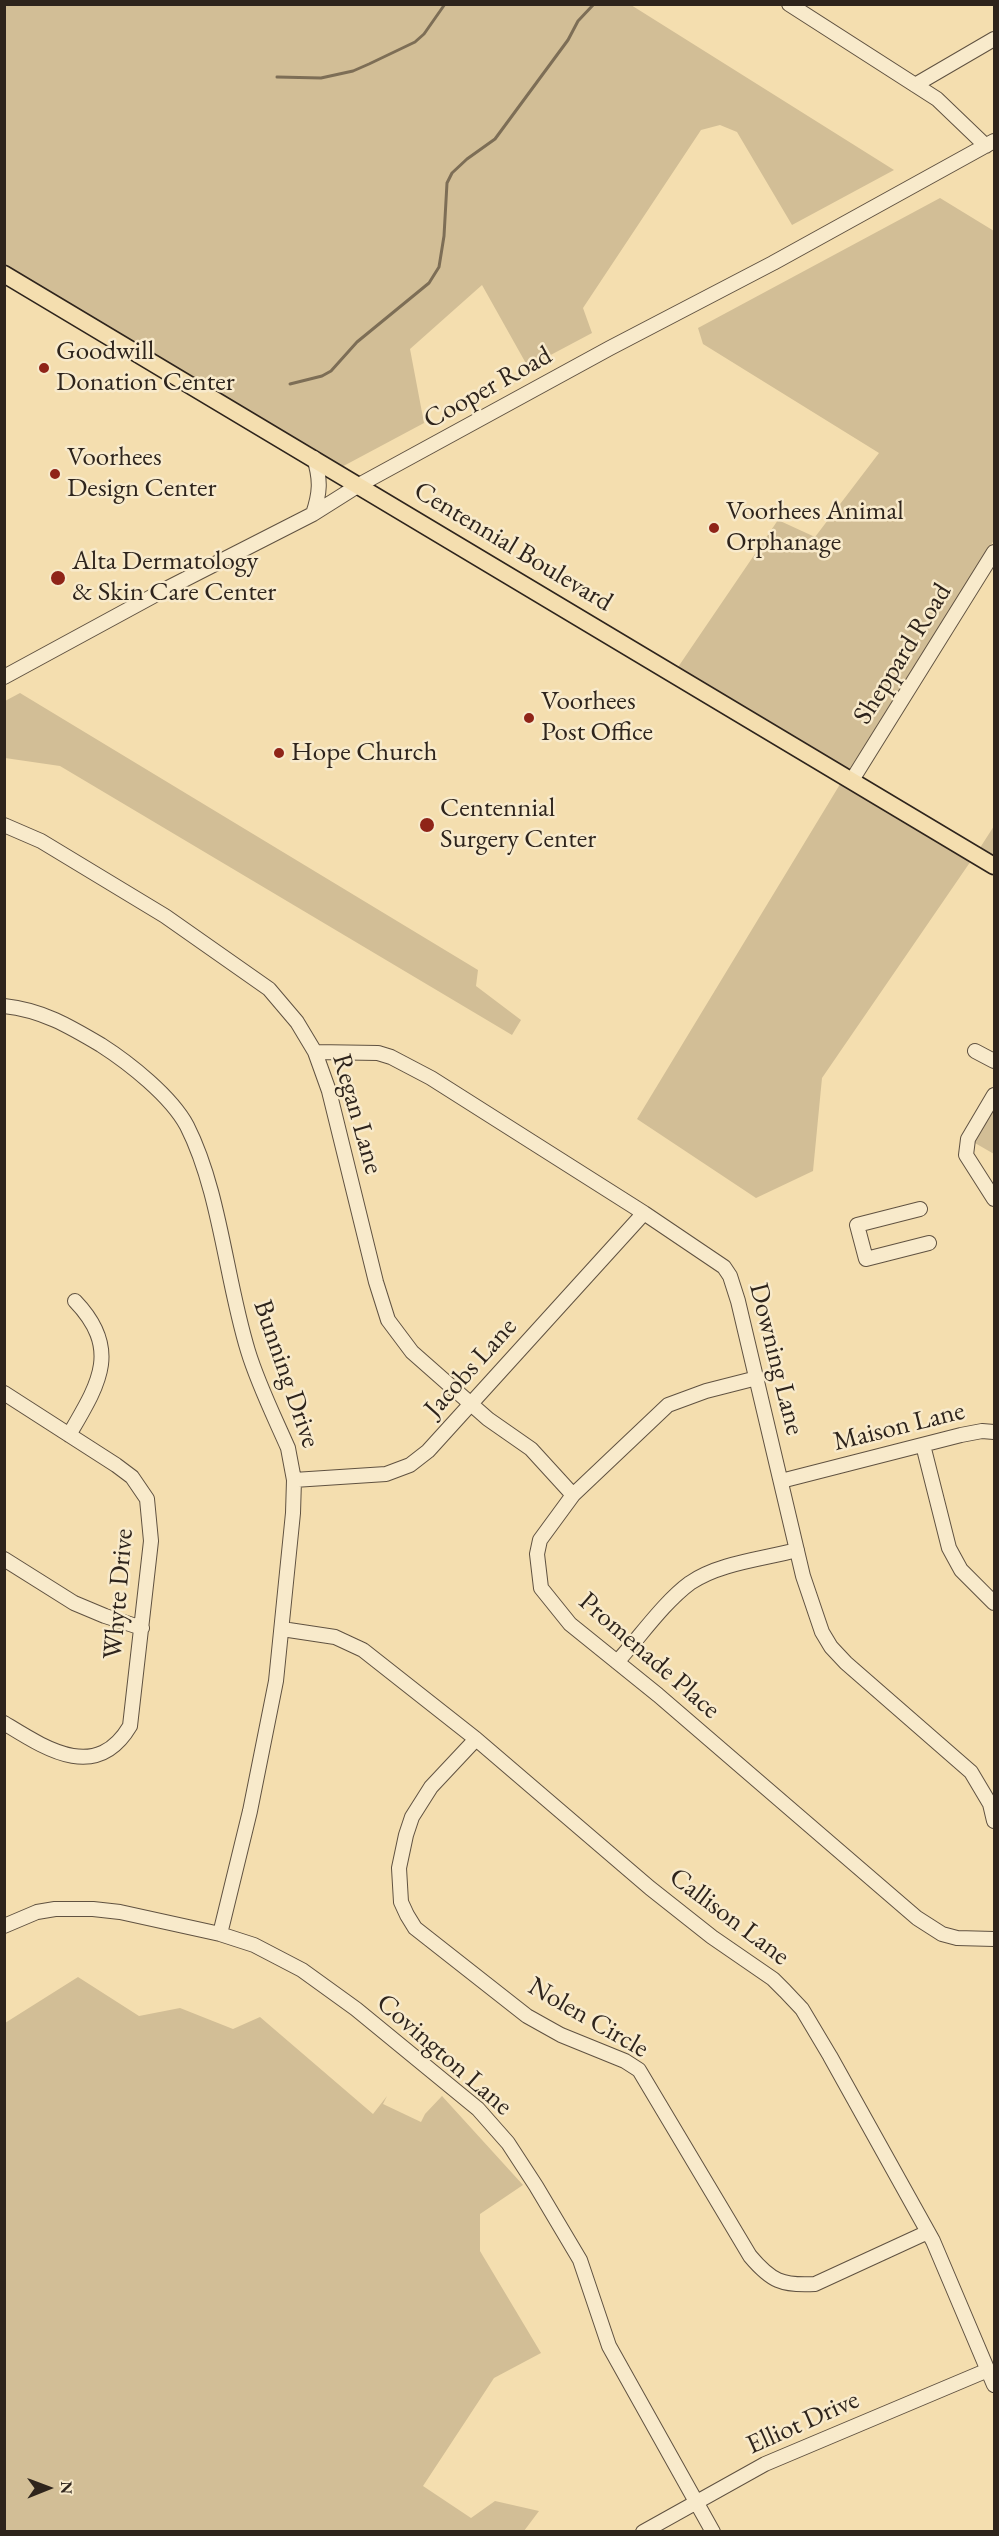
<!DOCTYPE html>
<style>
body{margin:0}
#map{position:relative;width:999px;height:2536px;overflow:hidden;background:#f4deaf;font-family:"EB Garamond",serif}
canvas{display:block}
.frame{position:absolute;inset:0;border:6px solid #2e241c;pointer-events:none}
.north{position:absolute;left:18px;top:2458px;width:60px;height:60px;-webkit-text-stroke:4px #f8eacb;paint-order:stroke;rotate:89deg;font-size:16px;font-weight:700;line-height:24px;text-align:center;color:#2e241c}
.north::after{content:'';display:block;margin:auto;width:21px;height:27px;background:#2e241c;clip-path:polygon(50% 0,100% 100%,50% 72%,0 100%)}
</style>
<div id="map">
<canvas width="999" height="2536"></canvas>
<div class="frame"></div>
<div class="north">N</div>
</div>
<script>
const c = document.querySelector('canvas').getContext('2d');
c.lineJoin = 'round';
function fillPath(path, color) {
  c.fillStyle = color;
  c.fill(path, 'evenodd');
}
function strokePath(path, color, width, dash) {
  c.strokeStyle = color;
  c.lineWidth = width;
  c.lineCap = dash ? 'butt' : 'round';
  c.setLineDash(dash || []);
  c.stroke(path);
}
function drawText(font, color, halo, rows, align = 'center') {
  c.font = font + ' "EB Garamond",serif';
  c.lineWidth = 5;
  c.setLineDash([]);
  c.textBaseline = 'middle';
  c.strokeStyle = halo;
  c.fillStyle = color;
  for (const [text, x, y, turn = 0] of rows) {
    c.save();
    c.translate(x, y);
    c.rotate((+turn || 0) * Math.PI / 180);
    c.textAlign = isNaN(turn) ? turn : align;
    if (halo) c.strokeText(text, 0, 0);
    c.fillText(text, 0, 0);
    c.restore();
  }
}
fillPath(new Path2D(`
 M4 5H631L894 170 792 225 737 132 720 125 701 130 583 308 592 333 528 367 482 285 410 349 424 423 336 470 5 271Z
 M940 198 994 231V540L845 776 976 854 994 826V865L975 855 822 1078 813 1171 756 1198 637 1119 845 776 674 673 778 520 815 537 879 453 703 344 698 328Z
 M20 693 478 970 476 986 521 1020 512 1035 60 766 5 758V701Z
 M994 1095V1154L968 1139Z
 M78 1977 139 2016 180 2008 233 2029 260 2017 373 2114 387 2096 383 2104 421 2122 425 2114 442 2096 523 2185 480 2214V2251L541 2353 494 2378 423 2486 471 2518 495 2501 539 2511 524 2531H5V2023Z`), '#d2be96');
strokePath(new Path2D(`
 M277 77 321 78 353 71 369 64 415 42 424 34 445 4
 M290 384 322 376 331 371 357 342 429 283 439 267 444 236 447 183 452 173 467 159 495 139 568 40 578 21 594 4`), '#7d6e56', 3);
const minor = new Path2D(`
 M789 4 937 99 986 146
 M915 85 994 39
 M313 514C320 493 321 480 314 458
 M4 677 166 589 313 514 359 485 610 348 773 263 994 141
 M852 780 994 552
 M4 825 41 841 165 916 269 989 297 1022 315 1052 329 1091 376 1282 388 1320 412 1352 488 1419 531 1449 573 1495
 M4 1006C42 1010 69 1026 101 1045 129 1063 171 1096 187 1126 220 1191 226 1280 248 1351 258 1384 274 1416 288 1448L294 1480 293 1513 276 1681 250 1811 220 1934
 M975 1051 994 1061
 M315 1052 378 1053 391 1057 431 1078 644 1213 724 1267 730 1276 738 1301 803 1576 822 1632 831 1647 846 1663 971 1772 990 1804 994 1821
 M994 1095 968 1139 966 1155 994 1199
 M920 1209 857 1225 866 1259 929 1243
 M757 1378 706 1391 668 1405 573 1495 540 1540 537 1554 541 1588 570 1624 658 1695 917 1918 942 1934 957 1938 994 1939
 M4 1393 116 1465 132 1477 147 1499 151 1541 130 1726C96 1783 45 1748 4 1723
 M69 1435C98 1385 122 1350 75 1301
 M923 1445 949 1548 961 1570 994 1603
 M294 1480 386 1474 410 1465 428 1451 644 1213
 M781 1481 961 1435 982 1431 994 1432
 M4 1559 74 1603 105 1616 142 1628
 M282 1629 335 1637 363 1650 476 1739 650 1888 712 1937 773 1979 785 1991 802 2009 830 2056 933 2241 994 2385
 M617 1662C639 1638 664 1602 690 1583 719 1563 763 1559 797 1550
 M476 1739 431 1787 412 1817 406 1835 399 1868 401 1902 407 1915 415 1928 527 2016 561 2035 625 2061 639 2070 750 2256C771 2281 782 2286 815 2284L928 2232
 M4 1926 37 1912 55 1909H93L120 1912 220 1934 254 1945 302 1970 356 2009 478 2109 508 2143 536 2186 580 2260 609 2346 713 2532
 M643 2532 765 2464 988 2370`);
const major = new Path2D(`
 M4 274 994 866`);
strokePath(minor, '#605241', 16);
strokePath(major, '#2e241c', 19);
strokePath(minor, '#f8eacb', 14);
strokePath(major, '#f4deaf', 16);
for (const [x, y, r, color] of [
 [44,368,6,"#8f2418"],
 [55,474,6,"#8f2418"],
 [714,528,6,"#8f2418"],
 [58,578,8,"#8f2418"],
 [529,718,6,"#8f2418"],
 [279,753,6,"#8f2418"],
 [427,825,8,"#8f2418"]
]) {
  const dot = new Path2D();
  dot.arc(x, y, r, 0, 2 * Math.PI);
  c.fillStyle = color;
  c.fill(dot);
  strokePath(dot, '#f8eacb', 2);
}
drawText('27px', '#2e241c', '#f8eacb', [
 ["Goodwill",56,352],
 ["Donation Center",56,383],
 ["Voorhees",67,458],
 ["Design Center",67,489],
 ["Voorhees Animal",726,512],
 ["Orphanage",726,543],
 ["Alta Dermatology",72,562],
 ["& Skin Care Center",72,593],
 ["Voorhees",541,702],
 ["Post Office",541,733],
 ["Hope Church",291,753],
 ["Centennial",440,809],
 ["Surgery Center",440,840]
], 'left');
drawText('27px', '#2e241c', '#f8eacb', [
 ["Cooper Road",488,388,-29],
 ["Centennial Boulevard",513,547,31],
 ["Sheppard Road",903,654,-58],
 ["Regan Lane",357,1114,74],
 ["Downing Lane",776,1359,76],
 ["Jacobs Lane",471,1368,-48],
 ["Bunning Drive",286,1374,71],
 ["Maison Lane",899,1427,-14],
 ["Whyte Drive",119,1594,-85],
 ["Promenade Place",649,1656,41],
 ["Callison Lane",729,1917,37],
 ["Nolen Circle",588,2018,30],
 ["Covington Lane",444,2055,41],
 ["Elliot Drive",803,2423,-24]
]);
</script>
